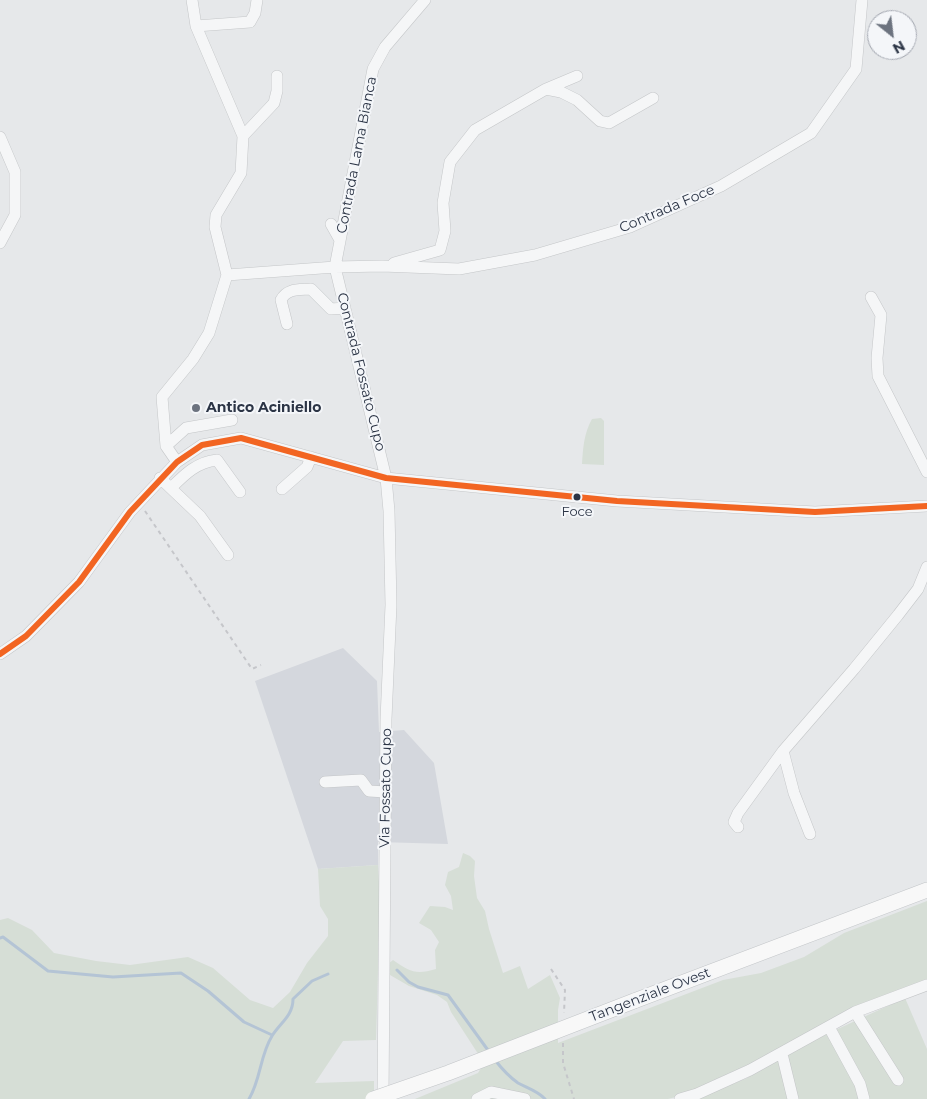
<!DOCTYPE html>
<style>
body{margin:0}
#map{position:relative;width:927px;height:1099px;overflow:hidden;background:#e6e8ea;font-family:Montserrat,sans-serif}
canvas{display:block}
.north{position:absolute;left:867px;top:10px;width:50px;height:50px;box-sizing:border-box;background:#f4f6f9;border:1px solid #a4a8b1;border-radius:50%;rotate:151deg;font-size:14px;font-weight:700;line-height:20px;text-align:center;color:#2b3445}
.north::after{content:'';display:block;margin:auto;width:18px;height:22px;background:#6c737f;clip-path:polygon(50% 0,100% 100%,50% 72%,0 100%)}
</style>
<div id="map">
<canvas width="927" height="1099"></canvas>
<div class="north">N</div>
</div>
<script>
const c = document.querySelector('canvas').getContext('2d');
c.lineJoin = 'round';
function fillPath(path, color) {
  c.fillStyle = color;
  c.fill(path, 'evenodd');
}
function strokePath(path, color, width, dash) {
  c.strokeStyle = color;
  c.lineWidth = width;
  c.lineCap = dash ? 'butt' : 'round';
  c.setLineDash(dash || []);
  c.stroke(path);
}
function drawText(font, color, halo, rows, align = 'center') {
  c.font = font + ' Montserrat,sans-serif';
  c.lineWidth = 4;
  c.setLineDash([]);
  c.textBaseline = 'middle';
  c.strokeStyle = halo;
  c.fillStyle = color;
  for (const [text, x, y, turn = 0] of rows) {
    c.save();
    c.translate(x, y);
    c.rotate((+turn || 0) * Math.PI / 180);
    c.textAlign = isNaN(turn) ? turn : align;
    if (halo) c.strokeText(text, 0, 0);
    c.fillText(text, 0, 0);
    c.restore();
  }
}
fillPath(new Path2D(`
 M343 648 377 681 379 732 404 730 434 763 448 844 378 842V865L318 869 255 681Z`), '#d4d7dd');
fillPath(new Path2D(`
 M601 418 604 421V465L582 464C583 448 584 433 592 419Z
 M463 853 470 856 475 861 474 876 477 898 485 911 489 929 503 973 520 966 528 989 550 975 560 998 558 1010V1043L723 980 761 973 804 957 844 933 927 901V980L859 1005 767 1056 680 1096 668 1099H415L478 1073 484 1063 451 1012 447 1002 437 995 409 986 390 975 388 964 393 960C410 972 416 975 436 969L435 950 439 942 431 930 419 923 430 906 445 907 453 910 451 896 445 885 448 872 459 867Z
 M378 865 380 901 376 1040 343 1041 315 1083 374 1081V1099H0V920L8 918 32 930 54 953 96 961 130 965 188 957 213 968 250 1000 273 1008 290 992 307 963 328 936V919L320 906 318 869Z
 M905 998 927 1049V1099H692L745 1079 816 1039Z`), '#d6ded6');
strokePath(new Path2D(`
 M0 938 3 937 48 971 113 977 181 973 208 991 244 1022 272 1035
 M397 970 409 982 418 987 448 995 490 1053
 M495 1060C502 1069 508 1076 518 1083 527 1088 538 1091 545 1099
 M249 1099C261 1079 260 1055 272 1036 280 1023 293 1016 293 999L312 981 328 974`), '#b4c4d5', 3);
const minor = new Path2D(`
 M196 26 250 22 255 13 257 0
 M546 89 561 92 577 100 600 121 609 123 653 98
 M243 136 274 103 277 91V76
 M0 137 15 172V215L0 243
 M331 224 340 240
 M394 263 440 250 445 231 443 203 450 162 475 130 546 89 577 76
 M227 275 335 267 382 266 459 269 535 255 630 227 721 186 811 133 856 69 862 0
 M871 297 881 315 877 358 878 376 927 472
 M287 324 281 300C287 288 299 290 311 289L331 309 345 308
 M166 446 186 428 232 420
 M177 462 166 446 162 397 193 359 209 333 227 275 215 227 216 215 241 173 243 136 196 26 192 0
 M160 478 200 516 228 555
 M171 488C185 474 197 462 217 460L240 492
 M282 489 307 467 311 457
 M0 654 26 636 79 582 130 512 177 462 202 445 241 438 386 478 617 501 815 512 927 506
 M325 782 361 780 369 791 386 792
 M738 827 734 822 738 813 783 751
 M810 834 794 793 783 751 854 669 898 615 918 589 927 567
 M855 1012 898 1080
 M829 1027 860 1084 864 1099
 M782 1054 793 1099
 M383 1099 386 719 391 605 389 511 386 478 335 267 373 69 385 47 425 0
 M477 1099 491 1092 525 1099
 M680 1099 697 1094 750 1070 855 1012 927 985`);
const major = new Path2D(`
 M634 1001 927 890`);
strokePath(minor, '#c4c6c8', 12);
strokePath(major, '#c2c5c8', 16);
strokePath(new Path2D(`
 M145 511 252 669 261 665
 M551 969 565 990 564 1013
 M563 1043V1063L574 1099`), '#c5c6ca', 2, [4, 4]);
strokePath(minor, '#f5f6f7', 11);
strokePath(major, '#f8f8f8', 15);
const majorBridge = new Path2D(`
 M373 1099 448 1073 634 1001`);
strokePath(majorBridge, '#c2c5c8', 16, []);
strokePath(majorBridge, '#f8f8f8', 15);
strokePath(new Path2D(`
 M0 654 26 636 79 582 130 512 177 462 202 445 241 438 386 478 617 501 815 512 927 506`), '#f26522', 6);
for (const [x, y, r, color] of [
 [196,408,5,"#6c737f"],
 [577,497,4.5,"#2b3445"]
]) {
  const dot = new Path2D();
  dot.arc(x, y, r, 0, 2 * Math.PI);
  c.fillStyle = color;
  c.fill(dot);
  strokePath(dot, '#f4f6f9', 2);
}
drawText('13px', '#2b3445', '#f4f6f9', [
 ["Foce",577,512]
]);
drawText('14px', '#2b3445', '#f4f6f9', [
 ["Contrada Lama Bianca",357,155,-79],
 ["Contrada Foce",667,209,-23],
 ["Contrada Fossato Cupo",361,372,76],
 ["Via Fossato Cupo",386,788,-89],
 ["Tangenziale Ovest",650,995,-21]
]);
drawText('bold 14px', '#2b3445', '#f4f6f9', [
 ["Antico Aciniello",206,408]
], 'left');
</script>
